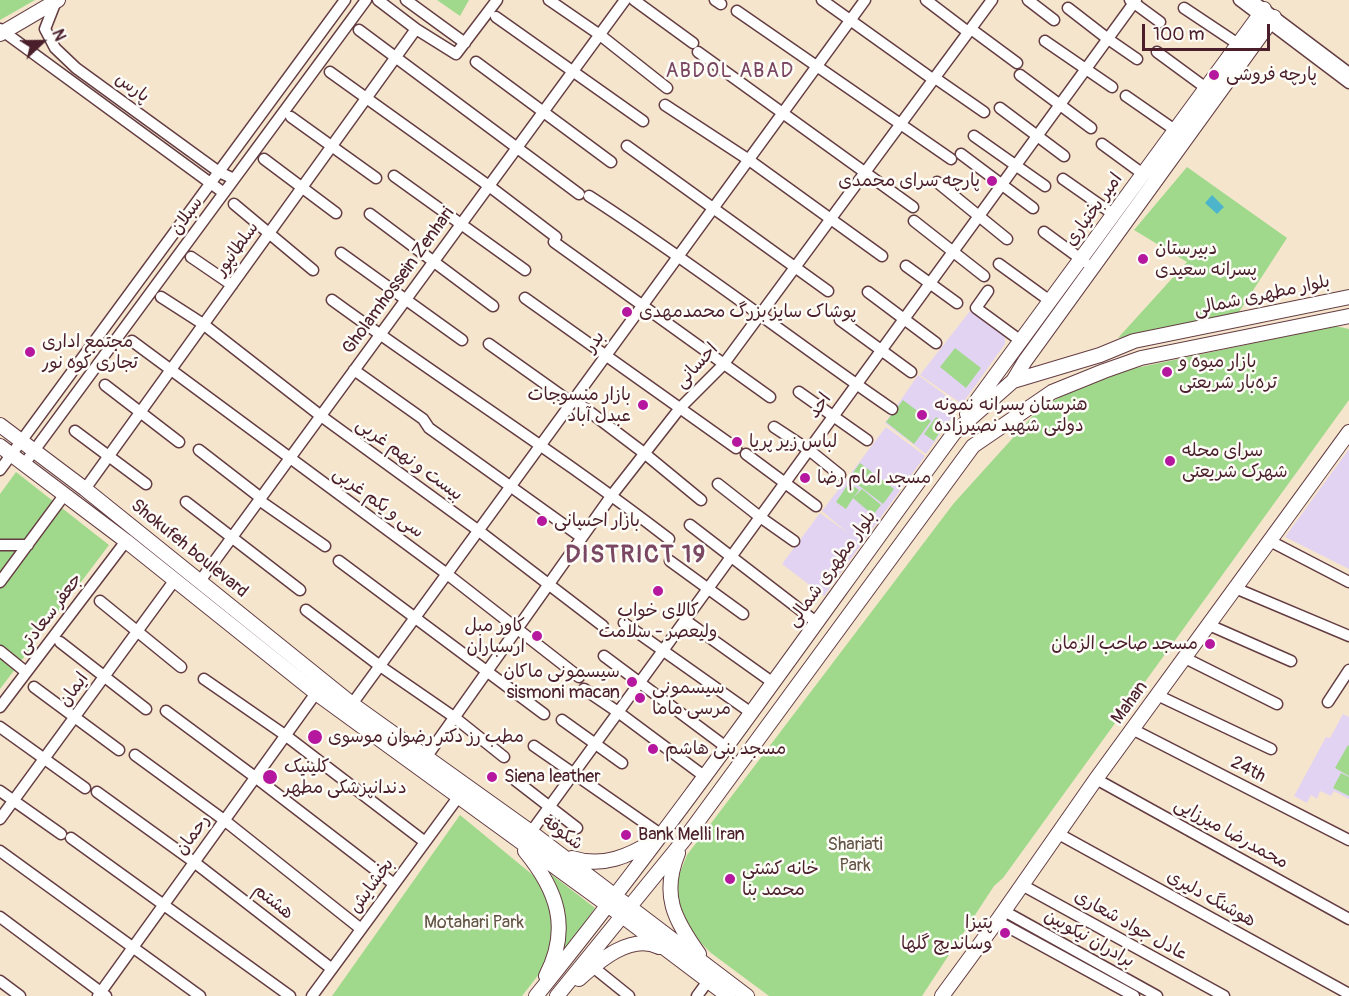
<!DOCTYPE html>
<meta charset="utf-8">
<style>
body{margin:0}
#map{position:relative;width:1349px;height:996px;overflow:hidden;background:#f5e5cd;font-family:Pangolin,sans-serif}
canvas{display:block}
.north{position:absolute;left:12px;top:12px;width:60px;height:60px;-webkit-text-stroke:4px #fdfcf7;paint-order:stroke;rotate:68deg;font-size:16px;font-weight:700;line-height:24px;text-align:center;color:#4a1f2b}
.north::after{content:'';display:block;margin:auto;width:21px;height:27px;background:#4a1f2b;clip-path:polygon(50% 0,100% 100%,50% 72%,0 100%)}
.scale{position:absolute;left:1142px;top:24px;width:128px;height:27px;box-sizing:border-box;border:3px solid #4a1f2b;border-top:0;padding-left:8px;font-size:18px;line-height:21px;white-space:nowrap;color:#4a1f2b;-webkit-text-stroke:4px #fdfcf7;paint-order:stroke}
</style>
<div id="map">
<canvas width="1349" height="996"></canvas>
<div class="north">N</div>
<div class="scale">100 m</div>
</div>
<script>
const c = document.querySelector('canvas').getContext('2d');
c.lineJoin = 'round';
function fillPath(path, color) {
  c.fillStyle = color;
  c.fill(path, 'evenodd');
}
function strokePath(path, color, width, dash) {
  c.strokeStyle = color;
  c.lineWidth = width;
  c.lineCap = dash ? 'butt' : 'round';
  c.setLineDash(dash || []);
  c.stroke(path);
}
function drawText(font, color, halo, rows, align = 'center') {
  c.font = font + ' Pangolin,"Playpen Sans Arabic",sans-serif';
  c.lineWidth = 5;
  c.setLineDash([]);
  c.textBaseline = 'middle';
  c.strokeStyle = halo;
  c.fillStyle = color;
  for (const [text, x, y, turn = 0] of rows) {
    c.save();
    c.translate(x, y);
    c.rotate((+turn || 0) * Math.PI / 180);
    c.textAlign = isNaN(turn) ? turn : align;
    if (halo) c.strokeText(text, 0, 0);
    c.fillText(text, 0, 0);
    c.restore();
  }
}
fillPath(new Path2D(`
 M970 311 1005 337V344L962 404 920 375Z
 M918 375 960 406 926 454 885 423Z
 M886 427 925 456 824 596 782 564 820 513 848 533 822 511Z
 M1349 449V569L1285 537Z
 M1343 714 1349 717V799L1334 791 1331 796 1320 791 1317 799 1311 795 1307 803 1294 796 1326 737 1330 738Z`), '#e3d3f2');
fillPath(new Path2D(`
 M0 0H35L0 20Z
 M437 0H469L460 16Z
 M1187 167 1287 238 1239 312 1118 338 1187 262 1134 230Z
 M1335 326 1349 329V400L1003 878 994 886 922 996H769L711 953 692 934 677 903 676 883 687 855 954 503 1039 409 1098 376Z
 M955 348 981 368 966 388 940 367Z
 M903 400 931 421 914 444 886 422Z
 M936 417 945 424 934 441 924 434Z
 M860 463 894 489 883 504 849 478Z
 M16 472 109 545 0 689V494Z
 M849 483 859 490 853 498 862 489 881 505 873 515 853 498 846 509 836 502Z
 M1348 745 1349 746V776L1335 768Z
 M1341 773 1349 777V796L1333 788Z
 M460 815 534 876 550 904 554 931 547 964 522 996H332Z
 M547 871 595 908 563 954C568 916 564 905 547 871Z`), '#a0d98c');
fillPath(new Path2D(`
 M1212 195 1224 207 1217 214 1205 203Z`), '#4db5cb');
const minor = new Path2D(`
 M378 0 416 29 456 54 497 0
 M406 0 465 43
 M549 0 600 35 667 88
 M634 0 693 43
 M715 0 721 4
 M822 0 934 80
 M926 0 968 32
 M1028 0 1054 20
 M1130 0 1160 22
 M1239 0 1349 83
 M1252 0 1349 73
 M56 1 45 29 55 48 76 68 219 172 234 179
 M1068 8 1108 39 1137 59
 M1184 8 1238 44
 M737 11 951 159
 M496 17 643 121
 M0 29 224 193
 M971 29 1017 63
 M359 30 579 194
 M1045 41 1112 87
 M698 52 913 207
 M1157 52 1206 88
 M476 62 611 162
 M330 72 489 186 556 237
 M1020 75 1091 128
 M935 78 984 112
 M1126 96 1175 130
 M665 105 749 160 882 256
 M1000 108 1064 156
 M291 117 376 178
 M974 136 1045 186
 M1102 144 1143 174
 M627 146 828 291
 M961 154 1033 208
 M264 159 336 213
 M394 176 525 270
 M1063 179 1113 214
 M937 182 1007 239
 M589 196C693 263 790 339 892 409
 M234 204 313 270
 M370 214 493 306
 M914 221 984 276
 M1044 232 1085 262
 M554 242 770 397
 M341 253 462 340
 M191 257 232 285
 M999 264 1050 301
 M906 266 957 303
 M988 291 976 308 1021 341
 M868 292 936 343
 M161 297 203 324 321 416 479 531 603 626
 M525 298 736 448
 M332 300C443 381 560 455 669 539
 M840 320 911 372
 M132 341 447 574 579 677
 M489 344 572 403
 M354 370 423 419 429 428 581 537
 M105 385 179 442
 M799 392 867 440
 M574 400 644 453 701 500
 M774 427 809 450 840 475
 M75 431 146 484
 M199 450 261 498
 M746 454 816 506
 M25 463 366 0
 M0 470 345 0
 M718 484 760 517 794 541
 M85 489 416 29
 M259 500 325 546
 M186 502 300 590
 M690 525 816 622
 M1270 541 1349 582
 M0 545H28
 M339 561 544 714
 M670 561 743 614
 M200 581 625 0
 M0 582 65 494
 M1235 588 1349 636
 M100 601 181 667
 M306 610 380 666 454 717 504 757
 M685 620 772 682
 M624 623 750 712
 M1209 625 1291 661
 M60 642 146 709
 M0 651 26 672
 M604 656 726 747
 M1185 658 1277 704
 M204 679 285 735 425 842
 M34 687 119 750
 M584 689 618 712 704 776
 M1157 695 1271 749
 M1328 702 1349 670
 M352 704 865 0
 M0 707 126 541
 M166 711 255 777 394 884
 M562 720 622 763
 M0 727 85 788
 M1132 729 1349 840
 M534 746 662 835
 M135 755 224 820 361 929
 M427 756 612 495 680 408 723 365 992 0
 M1096 779 1349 919
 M515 780 577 828
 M0 791 61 834
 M97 792 194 862 332 969
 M0 819 174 581
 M531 832 1136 0
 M1057 833 1349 994
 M71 838 290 996
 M0 851 200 996
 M1022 885 1224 996
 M1004 911 1157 996
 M0 917 106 996
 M997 921 1134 996
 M593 967 629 996
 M0 981 20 996
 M98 996 316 693
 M312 996 459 796
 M697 996 708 981`);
const major = new Path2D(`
 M0 34 58 0
 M1013 381 1025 361 1274 17
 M967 414 1264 9
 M0 425 85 489 352 704 531 832 747 996
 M0 446 126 541 316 693 609 906 728 996
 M525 851C557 890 571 928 546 976
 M678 853C661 895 674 919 699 954
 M572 858C603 868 629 856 655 840
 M579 979C599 961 631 933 659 947
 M536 996C683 814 816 621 954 433L1013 381 1100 355 1134 341 1349 297
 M557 996 684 840 973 446 1052 392 1104 371 1141 358 1349 316
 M942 996 997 921 1096 779 1349 432`);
strokePath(minor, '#643d43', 13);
strokePath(major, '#643d43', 16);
strokePath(minor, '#fff', 10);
strokePath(major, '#fff', 14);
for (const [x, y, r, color] of [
 [1214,75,6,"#b5179e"],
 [992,181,6,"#b5179e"],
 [1143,259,6,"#b5179e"],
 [627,312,6,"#b5179e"],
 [30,352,6,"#b5179e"],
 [1167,372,6,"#b5179e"],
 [643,405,6,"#b5179e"],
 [922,415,6,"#b5179e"],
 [737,442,6,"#b5179e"],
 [1170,461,6,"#b5179e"],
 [805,478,6,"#b5179e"],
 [542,521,6,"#b5179e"],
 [658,591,6,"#b5179e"],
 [537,636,6,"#b5179e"],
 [1210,644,6,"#b5179e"],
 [632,682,6,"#b5179e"],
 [640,698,6,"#b5179e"],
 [315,737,8,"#b5179e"],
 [653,749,6,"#b5179e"],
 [270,777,8,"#b5179e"],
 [492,777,6,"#b5179e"],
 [626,835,6,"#b5179e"],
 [730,879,6,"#b5179e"],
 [1005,933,6,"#b5179e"]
]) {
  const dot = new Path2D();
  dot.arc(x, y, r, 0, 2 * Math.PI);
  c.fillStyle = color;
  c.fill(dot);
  strokePath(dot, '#fdfcf7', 2);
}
drawText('18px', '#4a1f2b', '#fdfcf7', [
 ["پارچه فروشی",1226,75],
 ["پارچه سرای محمدی",980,181,"right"],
 ["دبیرستان",1155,249],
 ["پسرانه سعیدی",1155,270],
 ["پوشاک سایز بزرگ محمدمهدی",639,312],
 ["مجتمع اداری",42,342],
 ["تجاری کوه نور",42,363],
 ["بازار میوه و",1179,362],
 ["تره‌بار شریعتی",1179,383],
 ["بازار منسوجات",631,395,"right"],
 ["عبدل آباد",631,416,"right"],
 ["هنرستان پسرانه نمونه",934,405],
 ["دولتی شهید نصیرزاده",934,426],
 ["لباس زیر پریا",749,442],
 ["سرای محله",1182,451],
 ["شهرک شریعتی",1182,472],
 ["مسجد امام رضا",817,478],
 ["بازار احسانی",554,521],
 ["کالای خواب",658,611,"center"],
 ["ولیعصر - سلامت",658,632,"center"],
 ["كاور مبل",525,626,"right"],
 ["ارسباران",525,647,"right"],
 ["مسجد صاحب الزمان",1198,644,"right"],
 ["سیسمونی ماکان",620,672,"right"],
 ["sismoni macan",620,693,"right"],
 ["سیسمونی",652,688],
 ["مرسی ماما",652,709],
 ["مطب رز دکتر رضوان موسوی",328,737],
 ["مسجد بنی هاشم",665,749],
 ["کلینیک",284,767],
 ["دندانپزشکی مطهر",284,788],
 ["Siena leather",504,777],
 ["Bank Melli Iran",638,835],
 ["خانه کشتی",742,869],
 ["محمد بنا",742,890],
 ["پتیزا",993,923,"right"],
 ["وساندیچ گلها",993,944,"right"]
], 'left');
drawText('18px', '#4a1f2b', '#fdfcf7', [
 ["پارس",132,88,36],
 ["امیر بختیاری",1094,210,-54],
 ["سبلان",187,216,-54],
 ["سلطانپور",237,249,-54],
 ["Gholamhossein Zenhari",399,281,-54],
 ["بلوار مطهری شمالی",1262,296,-12],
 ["بدر",595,342,-54],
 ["احسانی",697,366,-47],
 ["احد",820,406,-54],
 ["بیست و نهم غربی",409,460,36],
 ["سی و یکم غربی",378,503,36],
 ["Shokufeh boulevard",189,549,39],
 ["بلوار مطهری شمالی",832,569,-54],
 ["جعفر سعادتی",50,614,-53],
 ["ایمان",74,690,-54],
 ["Mahan",1130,703,-54],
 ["24th",1248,770,27],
 ["شکوفه",562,833,37],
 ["محمدرضا میرزایی",1231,834,29],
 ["رحمان",193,835,-54],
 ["بخشایش",372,886,-54],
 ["هوشنگ دلیری",1211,899,29],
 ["هشتم",273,902,38],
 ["عادل جواد شعاری",1131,926,29],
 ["برادران نیکوبین",1089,939,29]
]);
drawText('18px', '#645748', '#fdfcf7', [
 ["Shariati",855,845],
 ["Park",855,866],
 ["Motahari Park",474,923]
]);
c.letterSpacing = '1.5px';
drawText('20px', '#7a4763', '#fdfcf7', [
 ["ABDOL ABAD",730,72]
]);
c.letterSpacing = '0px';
c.letterSpacing = '1.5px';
drawText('bold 24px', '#7a4763', '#fdfcf7', [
 ["DISTRICT 19",636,556]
]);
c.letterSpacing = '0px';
</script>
